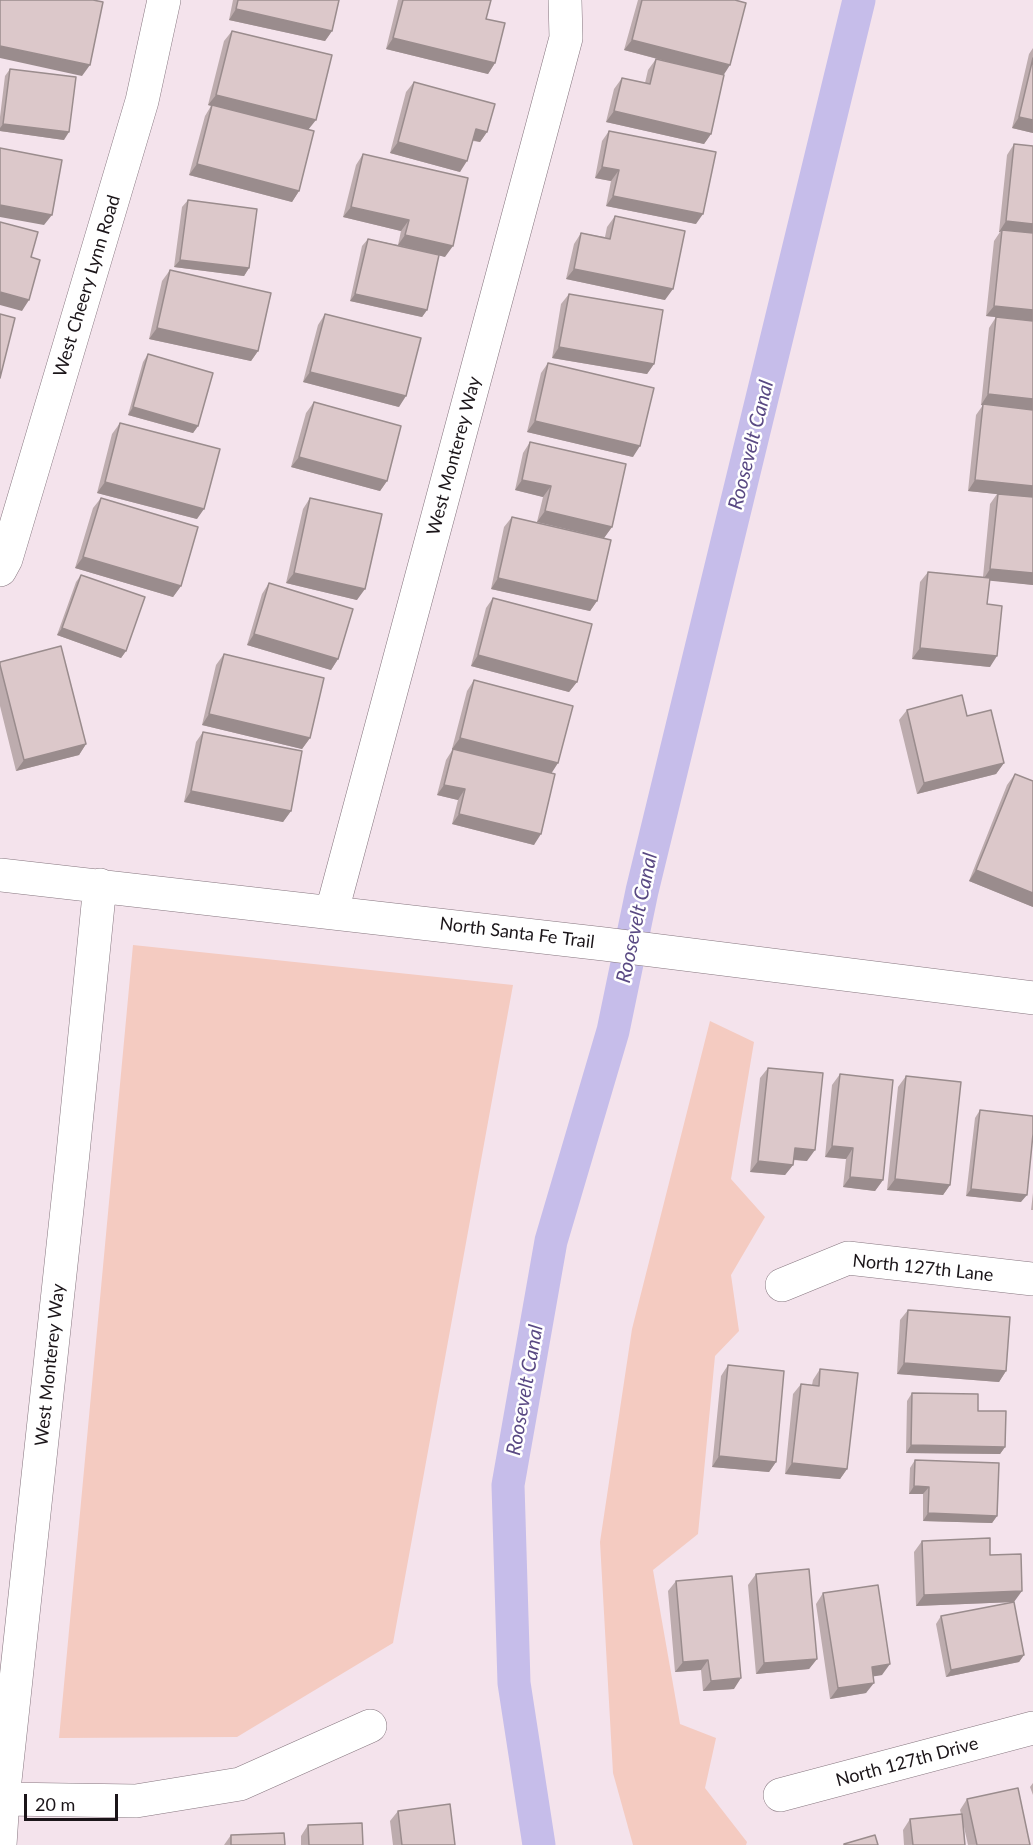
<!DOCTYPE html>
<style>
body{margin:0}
#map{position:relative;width:1033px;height:1845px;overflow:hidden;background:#f4e3ec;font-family:Lato,sans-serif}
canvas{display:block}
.scale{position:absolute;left:24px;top:1794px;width:94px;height:27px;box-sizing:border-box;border:3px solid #1b1519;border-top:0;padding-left:8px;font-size:18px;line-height:21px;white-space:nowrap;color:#1b1519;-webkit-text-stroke:4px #fff;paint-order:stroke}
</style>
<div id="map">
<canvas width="1033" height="1845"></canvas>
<div class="scale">20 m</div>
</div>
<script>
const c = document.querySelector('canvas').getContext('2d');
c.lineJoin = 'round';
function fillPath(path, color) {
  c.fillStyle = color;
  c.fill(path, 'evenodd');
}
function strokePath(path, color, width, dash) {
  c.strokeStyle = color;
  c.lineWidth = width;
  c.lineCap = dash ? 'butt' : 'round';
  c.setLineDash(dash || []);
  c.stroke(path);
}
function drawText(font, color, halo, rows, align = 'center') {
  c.font = font + ' Lato,sans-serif';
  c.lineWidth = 5;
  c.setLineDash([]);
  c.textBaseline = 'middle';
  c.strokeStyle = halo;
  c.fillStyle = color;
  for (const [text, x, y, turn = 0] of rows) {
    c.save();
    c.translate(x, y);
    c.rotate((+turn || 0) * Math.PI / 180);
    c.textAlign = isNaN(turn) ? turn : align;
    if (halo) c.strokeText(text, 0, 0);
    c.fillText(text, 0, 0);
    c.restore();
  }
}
fillPath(new Path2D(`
 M133 945 513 985 393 1643 237 1737 59 1738Z
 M710 1021 754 1042 731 1179 765 1217 731 1275 739 1331 715 1356 698 1534 653 1570 680 1724 716 1738 705 1788 747 1842 746 1845H633L613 1773 600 1542 632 1329Z`), '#f4cbc1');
strokePath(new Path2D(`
 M539 1845 514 1683 508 1485 551 1241 613 1031 642 891 859 0`), '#c6bdea', 33);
const minor = new Path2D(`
 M0 570 6 559 142 101 164 0
 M0 875 604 944 1033 998
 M332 911 566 38 565 0
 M782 1285 848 1258 1033 1279
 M780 1795 1033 1728
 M3 1799 136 1801 240 1784 370 1726
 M0 1845 3 1799 72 1163 100 885`);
strokePath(minor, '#86767f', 34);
strokePath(minor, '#fff', 33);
fillPath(new Path2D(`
 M233 0H339L332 31 325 41 229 20Z
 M398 0H491L486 19 495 63 488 74 386 49Z
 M638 0H735L723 75 711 134 704 144 606 122 614 89 622 78 645 83 648 70 656 59 676 64 624 50Z
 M232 31 308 130 299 191 292 202 189 175 205 116 211 106 208 105 224 41Z
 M1033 48V133L1012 128 1029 54Z
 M10 69 64 140 0 131V117L5 76Z
 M414 82 487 132 480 142 473 141 460 172 390 153 406 92Z
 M609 131 696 224 606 206 611 181 595 178 602 141Z
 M1014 144 1033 321 986 316 994 241 1000 232H999L1007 155Z
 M363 154 445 257 439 255 427 310 422 317 350 301 362 246 368 239 398 245 401 231 343 217 356 165Z
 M188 200 249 268 244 276 174 267 182 207Z
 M615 216 665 300 566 279 574 244 581 233 605 237 607 227Z
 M170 270 258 351 251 361 149 339 162 281Z
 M569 294 654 364 647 374 552 358 561 304Z
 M325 314 399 407 303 382 318 325Z
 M996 317 1033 321V585L990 580 987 604 990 667 912 659 920 582 928 572 983 577 990 504 997 494 968 491 976 415 983 405H981L989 328Z
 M148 354 198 426 193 433 128 415 143 362Z
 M548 363 633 457 527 432 541 373Z
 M314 402 387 481 380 491 291 467 306 413Z
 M120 423 197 519 97 493 112 434Z
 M530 442 612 527 604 538 537 522 543 497 515 490 523 453Z
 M101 498 181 586 173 597 75 568 93 508Z
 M310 498 357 600 286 583 303 509Z
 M512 517 597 601 590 611 491 589 504 527Z
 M81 575 126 651 121 658 57 635 76 582Z
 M269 583 338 659 331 670 247 645 262 594Z
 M493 598 577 682 569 692 471 666 486 608Z
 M224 654 310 738 302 749 202 725 216 665Z
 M0 662 86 744 79 755 16 771 0 706Z
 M474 680 551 773 534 845 452 824 458 800 437 795 446 760 453 749H452L467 691Z
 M907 710 967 716 1004 763 996 774 917 794 899 720Z
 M203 732 291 811 283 822 184 802 196 742Z
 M1015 774 1033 907 969 881 1007 785Z
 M768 1068 807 1161 793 1160V1165L785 1175 750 1172 760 1078Z
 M840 1074 883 1180 875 1191 843 1187 846 1159 825 1157 832 1085Z
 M906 1076 950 1185 943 1195 887 1190 898 1087Z
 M980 1110 1021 1202 966 1196 975 1118Z
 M1033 1193V1210H1031Z
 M908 1310 1006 1371 999 1382 897 1374 900 1320Z
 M728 1365 776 1462 769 1472 712 1467 721 1376Z
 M820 1369 847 1469 840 1479 785 1474 793 1394 801 1384 812 1385 813 1380Z
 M912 1393 978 1411 1005 1447 1000 1454 906 1453 907 1401Z
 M915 1460 997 1516 992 1523 923 1521V1494H909L910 1468Z
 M922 1541 990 1555 1014 1602 916 1606 914 1552Z
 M756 1574 817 1659 809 1669 756 1674 748 1585Z
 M676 1581 734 1689 703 1691 701 1670 675 1672 668 1591Z
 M823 1593 882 1675 873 1676 866 1693 830 1699 816 1604Z
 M941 1616 1024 1655 1019 1662 946 1677 936 1624Z
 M1033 1783V1795L1030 1787Z
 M967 1799 1030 1845H968L964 1827 965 1845H904L903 1830 910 1819 961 1814 960 1810Z
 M398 1811 455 1845H393L390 1821Z
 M308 1825 363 1845H301V1836Z
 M231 1835 285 1845H224Z`), '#bdacae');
fillPath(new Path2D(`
 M236 9 332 31 325 41 229 20Z
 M393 38 495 63 488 74 386 49Z
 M632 40 730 65 723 76 624 50Z
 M0 46 90 65 82 76 0 58Z
 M216 95 316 120 308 130 208 105Z
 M614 111 711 134 704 144 606 122Z
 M1019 117 1033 120V133L1012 128Z
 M3 124 69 132 64 140 0 131V128Z
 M476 129 487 132 480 142 468 139Z
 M398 142 467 161 460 172 390 153Z
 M197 164 299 191 292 202 189 175Z
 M602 167 619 170 611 181 595 178Z
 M613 196 703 214 696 224 606 206Z
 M0 205 52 215 44 225 0 217Z
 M351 207 409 220 401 231 343 217Z
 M1006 221 1033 224V235L1002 230 1000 232H999Z
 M405 235 453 246 445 257 398 245Z
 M180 260 249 268 244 276 174 267Z
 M574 269 673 289 665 300 566 279Z
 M0 292 29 300 22 311 0 305Z
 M355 294 427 310 422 317 350 301Z
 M994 306 1033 310V321L986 316Z
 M157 328 258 351 251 361 149 339Z
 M559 347 654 364 647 374 552 358Z
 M310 372 406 396 399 407 303 382Z
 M988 394 1033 399V411L981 405Z
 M133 407 198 426 193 433 128 415Z
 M535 421 640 446 633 457 527 432Z
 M299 457 387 481 380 491 291 467Z
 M522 480 551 486 543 497 515 490Z
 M975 480 1033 486V498L968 491Z
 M105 482 204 509 197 519 97 493Z
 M545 511 612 527 604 538 537 522Z
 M83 557 181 586 173 597 75 568Z
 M990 569 1033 573V585L983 580Z
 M294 573 365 589 357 600 286 583Z
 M498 578 597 601 590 611 491 589Z
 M62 628 126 651 121 658 57 635Z
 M254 634 338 659 331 670 247 645Z
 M920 648 997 656 990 667 912 659Z
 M478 655 577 682 569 692 471 666Z
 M209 714 310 738 302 749 202 725Z
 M460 738 558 763 551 774 452 749Z
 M86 744 79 755 16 771 24 760Z
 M1004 763 996 774 917 794 924 783Z
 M444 785 465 789 458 800 437 795Z
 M191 791 291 811 283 822 184 802Z
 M459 814 541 834 534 845 452 824Z
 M976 870 1033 893V907L969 881Z
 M832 1146 853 1148 846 1159 825 1157Z
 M795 1148 815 1150 807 1161 787 1159Z
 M758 1161 793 1165 785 1175 750 1172Z
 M850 1177 883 1180 875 1191 843 1187Z
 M895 1179 950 1185 943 1195 887 1190Z
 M971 1189 1027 1195 1021 1202 966 1196Z
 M904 1363 1006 1371 999 1382 897 1374Z
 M911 1445 1005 1447 1000 1454 906 1453Z
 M719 1456 776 1462 769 1472 712 1467Z
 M792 1463 847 1469 840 1479 785 1474Z
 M914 1486 929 1487 923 1494H909Z
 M928 1513 997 1516 992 1523 923 1521Z
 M1022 1591 1014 1602 916 1606 924 1595Z
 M1024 1655 1019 1662 946 1677 951 1670Z
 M817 1659 809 1669 756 1674 764 1663Z
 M708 1660 701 1670 675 1672 683 1662Z
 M890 1664 882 1675 864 1678 872 1667Z
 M741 1678 734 1689 703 1691 711 1681Z
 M874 1683 866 1693 830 1699 838 1688Z`), '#9a8c8d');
const building = new Path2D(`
 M0 0H93L103 2 90 65 0 46Z
 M238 0H339L332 31 236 9Z
 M403 0H491L486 19 505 23 495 63 393 38Z
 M642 0H735L746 3 730 65 632 40Z
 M232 31 332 55 316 120 216 95Z
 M1033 58V120L1019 117Z
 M656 59 724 75 711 134 614 111 622 78 650 84Z
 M10 69 76 77 69 132 3 124Z
 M414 82 495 104 487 132 476 129 467 161 398 142Z
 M212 105 314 131 299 191 197 164Z
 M609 131 716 152 703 214 613 196 619 170 602 167Z
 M1014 144 1033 146V224L1006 221Z
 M0 148 62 160 52 215 0 205Z
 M363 154 468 178 453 246 405 235 409 220 351 207Z
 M188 200 257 209 249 268 180 260Z
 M615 216 685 231 673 289 574 269 581 233 610 239Z
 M0 222 38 232 31 257 40 260 29 300 0 292Z
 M1002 230 1033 233V310L994 306Z
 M368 239 439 255 427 310 355 294Z
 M170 270 271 293 258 351 157 328Z
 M569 294 663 310 654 364 559 347Z
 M0 314 15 318 0 378Z
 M325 314 421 338 406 396 310 372Z
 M996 317 1033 321V399L988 394Z
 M148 354 213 373 198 426 133 407Z
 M548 363 654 388 640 446 535 421Z
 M314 402 401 426 387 481 299 457Z
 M983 404 1033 410V486L975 480Z
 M120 423 220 449 204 509 105 482Z
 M530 442 626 464 612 527 545 511 551 486 522 480Z
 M998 494 1033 497V573L990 569Z
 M101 498 198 527 181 586 83 557Z
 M310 498 382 514 365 589 294 573Z
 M512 517 611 540 597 601 498 578Z
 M928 572 990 578 987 604 1002 606 997 656 920 648Z
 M81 575 145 597 126 651 62 628Z
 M269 583 353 609 338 659 254 634Z
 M493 598 592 624 577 682 478 655Z
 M61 646 86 744 24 760 0 665V662Z
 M224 654 324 678 310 738 209 714Z
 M474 680 573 706 558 763 460 738Z
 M962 695 967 716 991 710 1004 763 924 783 907 710Z
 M203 732 302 751 291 811 191 791Z
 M453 749 555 774 541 834 459 814 465 789 444 785Z
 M1015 774 1033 781V893L976 870Z
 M768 1068 823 1073 815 1150 795 1148 793 1165 758 1161Z
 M840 1074 893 1080 883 1180 850 1177 853 1148 832 1146Z
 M906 1076 961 1082 950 1185 895 1179Z
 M980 1110 1033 1116V1134L1027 1195 971 1189Z
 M908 1310 1010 1317 1006 1371 904 1363Z
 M728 1365 784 1371 776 1462 719 1456Z
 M820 1369 858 1373 847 1469 792 1463 801 1384 819 1386Z
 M912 1393 978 1394V1411H1006L1005 1447 911 1445Z
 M915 1460 999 1463 997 1516 928 1513 929 1487 914 1486Z
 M990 1538V1555L1021 1554 1022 1591 924 1595 922 1541Z
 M809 1569 817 1659 764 1663 756 1574Z
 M732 1576 741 1678 711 1681 708 1660 683 1662 676 1581Z
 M878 1585 890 1664 872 1667 874 1683 838 1688 823 1593Z
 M1014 1602 1024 1655 951 1670 941 1616Z
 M1018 1788 1030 1845H977L967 1799Z
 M450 1804 455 1845H402L398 1811Z
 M962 1814 965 1845H913L910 1819Z
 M362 1823 363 1845H309L308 1825Z
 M284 1833 285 1845H231V1835Z
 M875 1835 878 1845H844V1844Z`);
fillPath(building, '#dcc8ca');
strokePath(building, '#9a8c8d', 1.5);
drawText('18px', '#1b1519', '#fff', [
 ["West Cheery Lynn Road",87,286,-73],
 ["West Monterey Way",454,456,-75],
 ["North Santa Fe Trail",517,933,7],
 ["North 127th Lane",923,1268,6],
 ["West Monterey Way",50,1365,-84],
 ["North 127th Drive",907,1762,-15]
]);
drawText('italic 20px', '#594983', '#fff', [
 ["Roosevelt Canal",751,445,-76],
 ["Roosevelt Canal",637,918,-78],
 ["Roosevelt Canal",525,1390,-80]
]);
</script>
